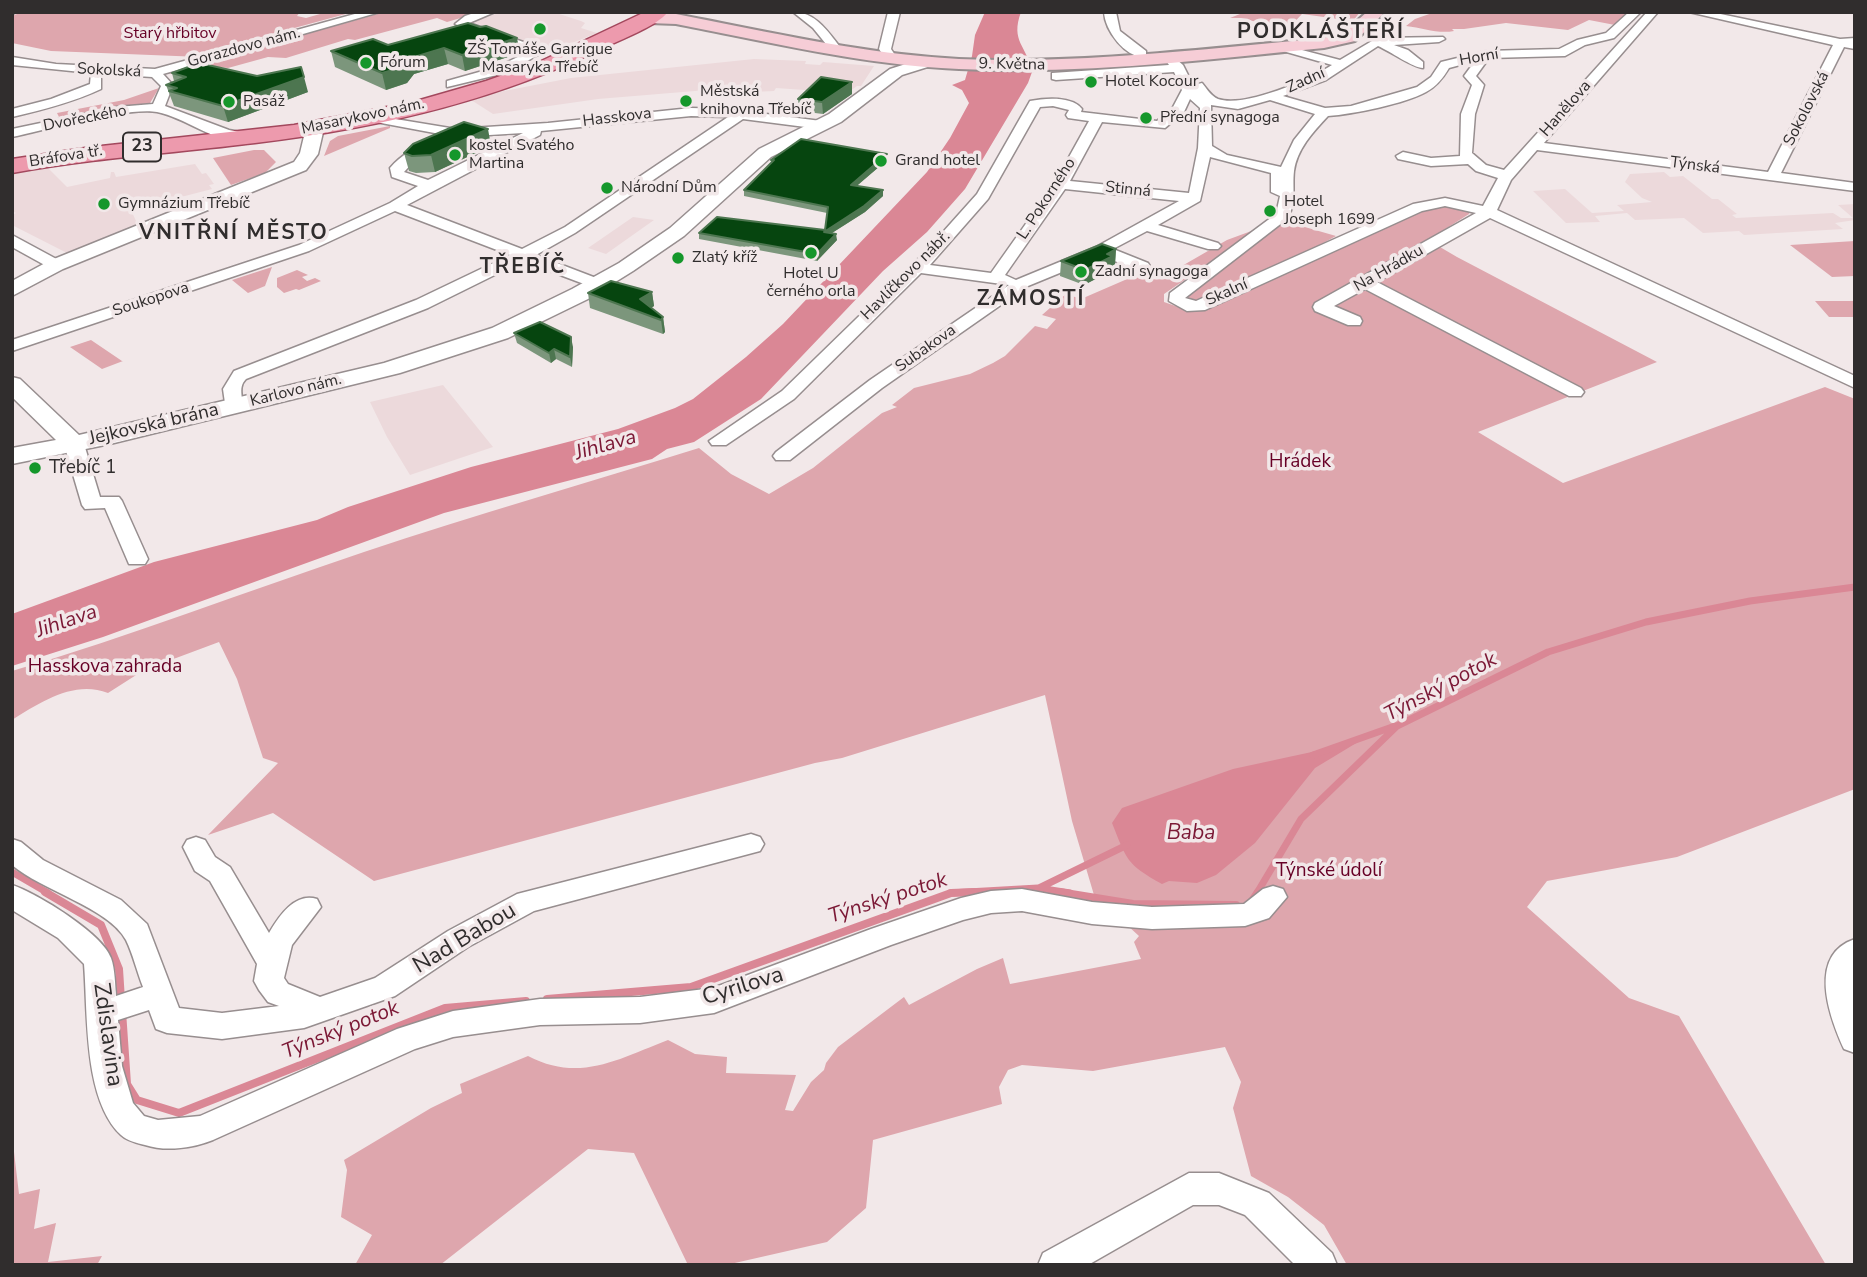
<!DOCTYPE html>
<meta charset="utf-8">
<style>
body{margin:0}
#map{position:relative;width:1867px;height:1277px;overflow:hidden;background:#f2e8e9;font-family:"Nunito Sans",sans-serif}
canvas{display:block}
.frame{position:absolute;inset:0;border:14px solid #302d2d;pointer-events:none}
</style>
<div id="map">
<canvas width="1867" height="1277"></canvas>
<div class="frame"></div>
</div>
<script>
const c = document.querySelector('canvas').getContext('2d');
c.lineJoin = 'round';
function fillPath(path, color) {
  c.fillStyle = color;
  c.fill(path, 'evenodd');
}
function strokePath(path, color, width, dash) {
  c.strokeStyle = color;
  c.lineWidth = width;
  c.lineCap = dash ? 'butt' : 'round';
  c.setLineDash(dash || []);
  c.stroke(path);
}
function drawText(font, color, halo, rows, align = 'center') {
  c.font = font + ' "Nunito Sans",sans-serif';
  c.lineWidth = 7;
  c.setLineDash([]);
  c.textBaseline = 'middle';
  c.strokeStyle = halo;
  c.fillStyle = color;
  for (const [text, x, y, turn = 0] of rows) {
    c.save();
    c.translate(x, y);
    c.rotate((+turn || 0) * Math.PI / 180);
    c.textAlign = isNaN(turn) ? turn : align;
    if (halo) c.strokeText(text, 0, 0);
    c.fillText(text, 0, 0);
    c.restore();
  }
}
fillPath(new Path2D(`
 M500 12H553L581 21 585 23 581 28 597 33 557 49H547L473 22Z
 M754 59 806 61 805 64 820 65 823 62 874 66 861 86H857L847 93 776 88 774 91 752 92 753 86H707V90L598 99 493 114 468 98 571 78Z
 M195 164 202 174 206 173 209 177 214 184 209 185 212 189 131 210 136 221H142V223L67 253 12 225V215L16 213 12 211V172L46 166 67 187 110 178 111 172H114L116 177Z
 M1664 172 1670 177 1683 176 1712 199H1718L1737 214 1732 215 1736 218 1833 213 1841 218H1853L1838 205 1855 204V220L1835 223 1843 229 1744 235 1739 231 1703 233 1684 218 1635 220 1627 213 1595 216 1600 222 1566 223 1533 191 1565 189 1592 213 1624 211 1617 205 1652 202 1642 198 1625 182 1630 174Z
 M633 217 654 220 606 254 588 248Z
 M443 385 493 447 410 475 387 437 370 402Z`), '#ecd9db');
fillPath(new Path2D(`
 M22 12H300L297 16 306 18 320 14 319 12H353L254 39 250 43 201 57 51 51 12 43V16Z
 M385 12H481L447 22 437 18 355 40 348 39 286 58 268 57 228 68 210 66 178 74 165 73Z
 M1245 12H1360L1353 21 1302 14 1287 30 1241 18H1230Z
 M1435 12H1629L1615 25 1589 20 1568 30 1506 23 1464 29H1452L1454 31C1438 34 1423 28 1406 26L1415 19Z
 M159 88 150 103 143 107 61 121 57 113 124 100Z
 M390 126V128L324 156 330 141 338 136Z
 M254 150H264L276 162 265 173 231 185 213 158Z
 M1444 205 1470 210 1469 214 1428 240 1457 257 1657 362 1478 432 1563 483 1825 387 1855 399V789L1677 857 1547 881 1527 907 1629 998 1679 1016 1826 1265H1347L1324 1225 1288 1197 1251 1176 1233 1108 1241 1082 1225 1047 1093 1071 1022 1065 1008 1070 999 1087 1002 1104 873 1140 866 1208 827 1242 726 1265H688L634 1153 588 1149 440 1265H355L372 1235 341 1217 347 1170 344 1160 431 1108 462 1093 460 1084 528 1056C580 1083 618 1059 668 1040L695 1054 727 1057 726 1073 796 1075 785 1110 793 1111 811 1082 824 1070 826 1063 838 1047 904 997 909 1005 977 969 1003 958 1010 984 1141 959 1134 942 1139 936 1094 895 1072 821 1045 695 842 758 815 763 374 881 273 813 208 835 278 763 263 758 237 679 219 642 144 670 108 693C74 680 41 702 12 720V671C131 636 247 591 364 552 475 515 587 483 699 448L731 474 769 494 813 468 882 413 897 407 892 405 914 388 970 374 993 363 1005 356 1035 326 1047 329 1056 319 1042 315 1066 294 1081 299 1148 270 1168 274 1227 240 1254 230 1252 234 1164 294V302L1184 309 1419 210Z
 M1284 221 1336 236 1292 260 1204 302H1186L1183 294Z
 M1855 241V276L1832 277 1790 245Z
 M272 267 265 286 248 293 232 280Z
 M297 270 308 275 302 277 307 281 315 278 321 281 299 290 296 289 284 293 277 287V278Z
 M1815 301H1855V317H1829Z
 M91 340 122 361H123L102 369 70 347Z
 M12 1135 19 1194 40 1189 34 1229 56 1223 48 1262 102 1256 97 1265H12Z`), '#dea6ad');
fillPath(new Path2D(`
 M985 12H1021C1010 42 1027 45 1032 72L1028 83 965 189 927 232 883 271 761 399 694 442 667 449 652 459 444 513 103 637 12 666V614L154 562 317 520 348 507 471 467 618 429 675 408 693 399 746 357 783 324 927 172 950 138 969 103 962 90 952 85 965 80 972 56 975 35Z
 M1358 742 1315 768 1255 843 1216 875 1197 883 1169 881 1162 884C1126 864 1127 860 1112 823L1122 808 1233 769Z`), '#da8795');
strokePath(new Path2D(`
 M1847 588 1855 587`), '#da8795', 5);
strokePath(new Path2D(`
 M1313 755 1395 726
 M12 872 48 893
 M1039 888 1127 845
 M950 893 1038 888 1070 893
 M1257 893 1301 819 1397 726 1548 652 1646 622 1750 601 1855 587`), '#da8795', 7);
strokePath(new Path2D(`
 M45 892 101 925 119 969 121 1000
 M1059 892 1133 904 1236 905
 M1252 901 1258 892
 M547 999 691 987 951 893 976 892
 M122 1011 127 1084 137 1100 179 1113 445 1008 526 1001`), '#da8795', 8);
const minor = new Path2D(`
 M362 12H380L163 74 173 85 165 106 229 130 251 134V140C218 147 188 118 157 112 127 107 46 130 12 137V129L117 107 153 104 161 86 152 77 106 74 101 77V89C73 102 43 110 12 117V109L51 99 90 84 91 73 12 65V57L56 64 155 69Z
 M477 12H495L469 23 532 45 540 54 505 73 447 87V81L497 67 526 53 455 24 465 16Z
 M793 12C815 12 827 30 840 47L838 49H830L813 28Z
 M888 12H900L891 49 897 58 891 62 887 61 879 49Z
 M1104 12H1116L1120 31 1146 51V57C1126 59 1105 31 1104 12Z
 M1629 12H1641L1614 38 1585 45 1565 56 1489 58 1476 76 1484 85 1475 114 1472 153 1486 165 1504 170 1647 12H1658L1544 143 1768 172 1833 45 1689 12H1711L1840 39 1855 38V49L1844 47 1781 173 1855 183V191L1537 150 1511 180 1497 210 1855 376V388L1490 218 1377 282 1581 388 1584 392 1581 396H1569L1365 289 1334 306 1360 317 1362 321 1360 325H1348L1315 311 1313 307 1315 303 1476 213 1445 206 1422 211 1205 310 1187 311 1169 301 1170 293 1276 214 1280 196 1271 192V173L1210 157 1200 201 1158 225 1218 243 1221 246 1218 249H1208L1147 231 1113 249 1148 263 1150 266 1148 269H1136L1101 256 1028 286 882 388 790 460H776L773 456 776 452 870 380 1009 285 921 273 794 399 726 445H712L709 441 782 391 926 251 977 194 1030 101C1046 98 1072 96 1082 109L1081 112 1157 121 1173 107 1182 90 1174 72 1056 80 1052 79V73L1169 65 1164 58 1170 54 1183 65 1193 85 1202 83C1207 89 1211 96 1218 99 1244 108 1309 80 1332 65L1283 51V45L1340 60 1377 38 1443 37 1445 39 1439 42 1394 45 1408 50 1423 62V68C1413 68 1390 51 1378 46L1326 80 1283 96 1325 108 1351 106 1417 87 1431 77 1441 62 1486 51 1559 49 1577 40 1606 33ZM1475 61 1464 76 1472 85 1461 114 1460 156 1431 158 1403 152 1396 156 1398 159 1431 166 1468 164 1476 171 1498 178 1483 206 1445 198 1413 204 1196 301 1185 298 1287 219C1297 203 1292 188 1294 171 1297 149 1313 132 1328 116 1354 114 1404 104 1426 92 1437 86 1443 78 1449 68ZM1190 99 1200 108 1198 148 1189 193 1070 181 1102 122 1165 128 1184 112ZM1270 100 1315 114 1294 140 1281 167 1227 155 1212 146 1211 105 1238 109ZM1053 106 1069 110 1066 115 1068 118 1089 121 1054 184 991 273 930 265 988 199 1040 107ZM1065 189 1179 201 1096 247 1016 280 1005 275Z
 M691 108 727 109 821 121 828 125 821 129 743 119 575 233 536 255 604 281 606 284 604 287H592L523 261 428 308 246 379C236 389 246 400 240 410H226L223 389 234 371 416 300 510 255 395 211 309 251 12 351V340L299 245 390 203 418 186 392 177 390 168C401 155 417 146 433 141L440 145 416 159 404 172 428 180 523 133 456 137 365 120V114L456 129 548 123ZM691 116 728 117 565 227 522 249 407 205 540 135 541 131Z
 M12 235 62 262 64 265 56 270 50 268 12 247Z
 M74 438 84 444 100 497H119L122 501 148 559 145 564H129L105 508 85 509 82 505 64 444Z
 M751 834 760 837 764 844 760 851 534 911 468 947 395 996 304 1028 222 1039 167 1033 156 1029 149 1010 118 1020 122 1066 133 1103 144 1116 158 1120 200 1116 397 1029 453 1011 540 999 640 997 713 988 871 929 961 898 991 891 1022 889 1092 902 1152 907 1244 904 1263 889 1273 886 1283 889 1287 897 1269 918 1245 926 1152 929 1092 924 1022 911 991 913 963 920 891 945 714 1013 640 1023 540 1025 453 1037 415 1049 213 1140C193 1148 166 1152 145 1145 137 1143 127 1141 121 1135 83 1099 88 1013 84 964L58 938 12 910V885C37 893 103 934 111 958 115 969 115 984 116 996L143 987C137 972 133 954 126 940 109 908 41 890 12 865V839L21 842 43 860 121 900 147 924 179 1008 222 1013 279 1006 268 1002 259 990 254 981 257 964 210 881 195 871 183 847 187 840 196 837 205 840 215 857 230 867 269 933C279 916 295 892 317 899L321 907 292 945 284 978 288 984 320 997 375 978 448 931 517 894Z
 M1855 939V1053L1844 1049C1829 1016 1807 955 1855 939Z
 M1189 1173H1219L1269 1193 1332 1253 1337 1265H1295L1245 1215 1219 1205H1193L1088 1265H1038L1043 1253Z`);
const tertiary = new Path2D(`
 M928 57 936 62 934 65 902 75 841 122 771 157 684 236 633 271 588 299 508 338 400 373 110 444 12 464V448L56 440 12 397V377L20 379 79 435 384 363 492 328 572 289 619 263 670 228 759 149 829 114 890 69Z
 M315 123 324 128 318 154 306 170 63 269 12 296V281L49 261 294 162 300 153 306 128Z`);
const secondary = new Path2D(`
 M1367 12H1385L1355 41 1324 48C1203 60 1081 75 959 69 863 65 769 42 676 24L649 23 641 18 649 13 676 14C770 32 863 54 959 59 1081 64 1203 49 1324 38L1343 33Z`);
const primary = new Path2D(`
 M645 12H668C657 26 620 40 603 48 496 101 374 129 255 143 174 153 93 158 12 173V159L92 147 294 125 413 102 486 81 537 63Z`);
strokePath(minor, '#978e8f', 3);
strokePath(tertiary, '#978e8f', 3);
strokePath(secondary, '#978e8f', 4);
strokePath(primary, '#a3485d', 3);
fillPath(minor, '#fff');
fillPath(tertiary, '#fff');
fillPath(secondary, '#f6cdd6');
fillPath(primary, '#ed9aad');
strokePath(new Path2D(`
 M12 14 17 12`), '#544f50', 2.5, [5, 2.5]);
fillPath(new Path2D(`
 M388 45 520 53 465 71 448 64 414 74 407 83 386 90 335 67 331 51Z
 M172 73 308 92 228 122 174 106 166 85 174 81Z
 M852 82V94L823 114 799 111 798 99Z
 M491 146 435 172 416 173 409 171 404 153Z
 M771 160H887L856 186 883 196 865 212 832 233 837 240 817 261 699 239V233L825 230 827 213 744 196V190L771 163Z
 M1116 249 1115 264 1112 266 1111 271 1084 285 1060 276 1061 261Z
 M652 292 654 306 651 308 663 317 665 332 663 334 590 308 588 293Z
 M514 333 573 347 572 367 556 359 551 363 517 343Z`), '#7c967c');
fillPath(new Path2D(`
 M517 38 520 53 465 71 462 55Z
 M444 48 448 64 414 74 407 83 386 90 382 73 411 58Z
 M304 77 308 92 228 122 223 106Z
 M852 82V94L823 114 822 102Z
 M488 129 491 146 435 172 431 155Z
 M887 154V160L851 191V185Z
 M883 190V196L865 212 824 238V232Z
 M836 234 837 240 817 261V254Z
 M1116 249 1115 264 1112 266 1111 271 1084 285 1085 270 1107 254Z
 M652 292 654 306 642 314 640 299Z
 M663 317 665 332 663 334 661 320Z
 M571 337 573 347 572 367 570 357Z
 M554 349 556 359 551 363 549 353Z`), '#4d7650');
const building = new Path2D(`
 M468 23 480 27 486 26 517 38 462 55 444 48 411 58 403 67 382 73 331 51 373 39 388 45Z
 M199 63 257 76 301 67 304 77 223 106 169 91 177 88 166 85 186 77 172 73Z
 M821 77 852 82 822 102 798 99Z
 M464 122 488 129 431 155 412 156 404 153 413 144Z
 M801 139 887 154 851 185 883 190 864 206 824 232 836 234 817 254 699 233 717 217 825 230 828 207 744 190 774 160H771Z
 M1102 244 1116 249 1107 254 1113 256 1085 270 1061 261Z
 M611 281 652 292 640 299 663 317 661 320 588 293Z
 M540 322 571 337 570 357 554 349 549 353 514 333Z`);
fillPath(building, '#06450f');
strokePath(building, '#4d7650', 2);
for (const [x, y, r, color] of [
 [540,29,7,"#15972b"],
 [366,63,7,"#15972b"],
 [1091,82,7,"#15972b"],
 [686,101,7,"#15972b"],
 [229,102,7,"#15972b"],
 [1146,118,7,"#15972b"],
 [455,155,7,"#15972b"],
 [881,161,7,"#15972b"],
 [607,188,7,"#15972b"],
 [104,204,7,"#15972b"],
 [1270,211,7,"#15972b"],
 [811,253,7,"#15972b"],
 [678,258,7,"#15972b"],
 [1081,272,7,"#15972b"],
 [35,468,7,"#15972b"]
]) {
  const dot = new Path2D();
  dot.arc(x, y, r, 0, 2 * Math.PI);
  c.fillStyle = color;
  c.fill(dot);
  strokePath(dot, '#f2e8e9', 2.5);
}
drawText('16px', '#670026', '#f2e8e9', [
 ["Starý hřbitov",170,34]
]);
drawText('16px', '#302d2d', '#f2e8e9', [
 ["Gorazdovo nám.",244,48,-15],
 ["Horní",1479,58,-10],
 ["9. Května",1012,65,1],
 ["Sokolská",109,71,3],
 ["Zadní",1306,81,-24],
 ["Hanělova",1566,109,-49],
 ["Sokolovská",1807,109,-63],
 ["Masarykovo nám.",363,117,-12],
 ["Hasskova",617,118,-7],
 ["Dvořeckého",85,119,-11],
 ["Bráfova tř.",66,157,-9],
 ["Týnská",1695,166,7],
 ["Stinná",1128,190,6],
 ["L. Pokorného",1047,199,-57],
 ["Na Hrádku",1389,269,-30],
 ["Havlíčkovo nábř.",906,276,-45],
 ["Skalní",1227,293,-24],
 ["Soukopova",151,300,-18],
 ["Subakova",926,349,-35],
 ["Karlovo nám.",296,391,-14]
]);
drawText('16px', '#302d2d', '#f2e8e9', [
 ["ZŠ Tomáše Garrigue",540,50,"center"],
 ["Masaryka Třebíč",540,68,"center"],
 ["Fórum",380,63],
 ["Hotel Kocour",1105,82],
 ["Městská",700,92],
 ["knihovna Třebíč",700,110],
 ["Pasáž",243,102],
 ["Přední synagoga",1160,118],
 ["kostel Svatého",469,146],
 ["Martina",469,164],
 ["Grand hotel",895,161],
 ["Národní Dům",621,188],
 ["Hotel",1284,202],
 ["Joseph 1699",1284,220],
 ["Gymnázium Třebíč",118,204],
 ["Zlatý kříž",692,258],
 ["Zadní synagoga",1095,272],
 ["Hotel U",811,274,"center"],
 ["černého orla",811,292,"center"]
], 'left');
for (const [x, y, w] of [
 [142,147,38]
]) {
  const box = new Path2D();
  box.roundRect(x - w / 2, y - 14.5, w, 29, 5);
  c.fillStyle = '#f2e8e9';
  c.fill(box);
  strokePath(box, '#302d2d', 2);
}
drawText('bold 18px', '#302d2d', null, [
 ["23",142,147]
]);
drawText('19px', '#302d2d', '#f2e8e9', [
 ["Jejkovská brána",154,425,-13]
]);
drawText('19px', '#670026', '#f2e8e9', [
 ["Hrádek",1300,462],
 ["Hasskova zahrada",105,667],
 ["Týnské údolí",1329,871]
]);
drawText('19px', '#302d2d', '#f2e8e9', [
 ["Třebíč 1",49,468]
], 'left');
c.letterSpacing = '2px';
drawText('bold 21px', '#302d2d', '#f2e8e9', [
 ["PODKLÁŠTEŘÍ",1321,33],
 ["VNITŘNÍ MĚSTO",234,234],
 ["TŘEBÍČ",523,268],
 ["ZÁMOSTÍ",1031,300]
]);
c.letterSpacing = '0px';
drawText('italic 21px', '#7b1835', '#f2e8e9', [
 ["Jihlava",606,446,-16],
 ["Jihlava",67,622,-19],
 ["Týnský potok",1441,688,-28],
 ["Baba",1191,834],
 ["Týnský potok",888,899,-18],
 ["Týnský potok",341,1031,-22]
]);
drawText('23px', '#302d2d', '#f2e8e9', [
 ["Nad Babou",465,939,-31],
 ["Cyrilova",743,987,-17],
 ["Zdislavina",107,1035,82]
]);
</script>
